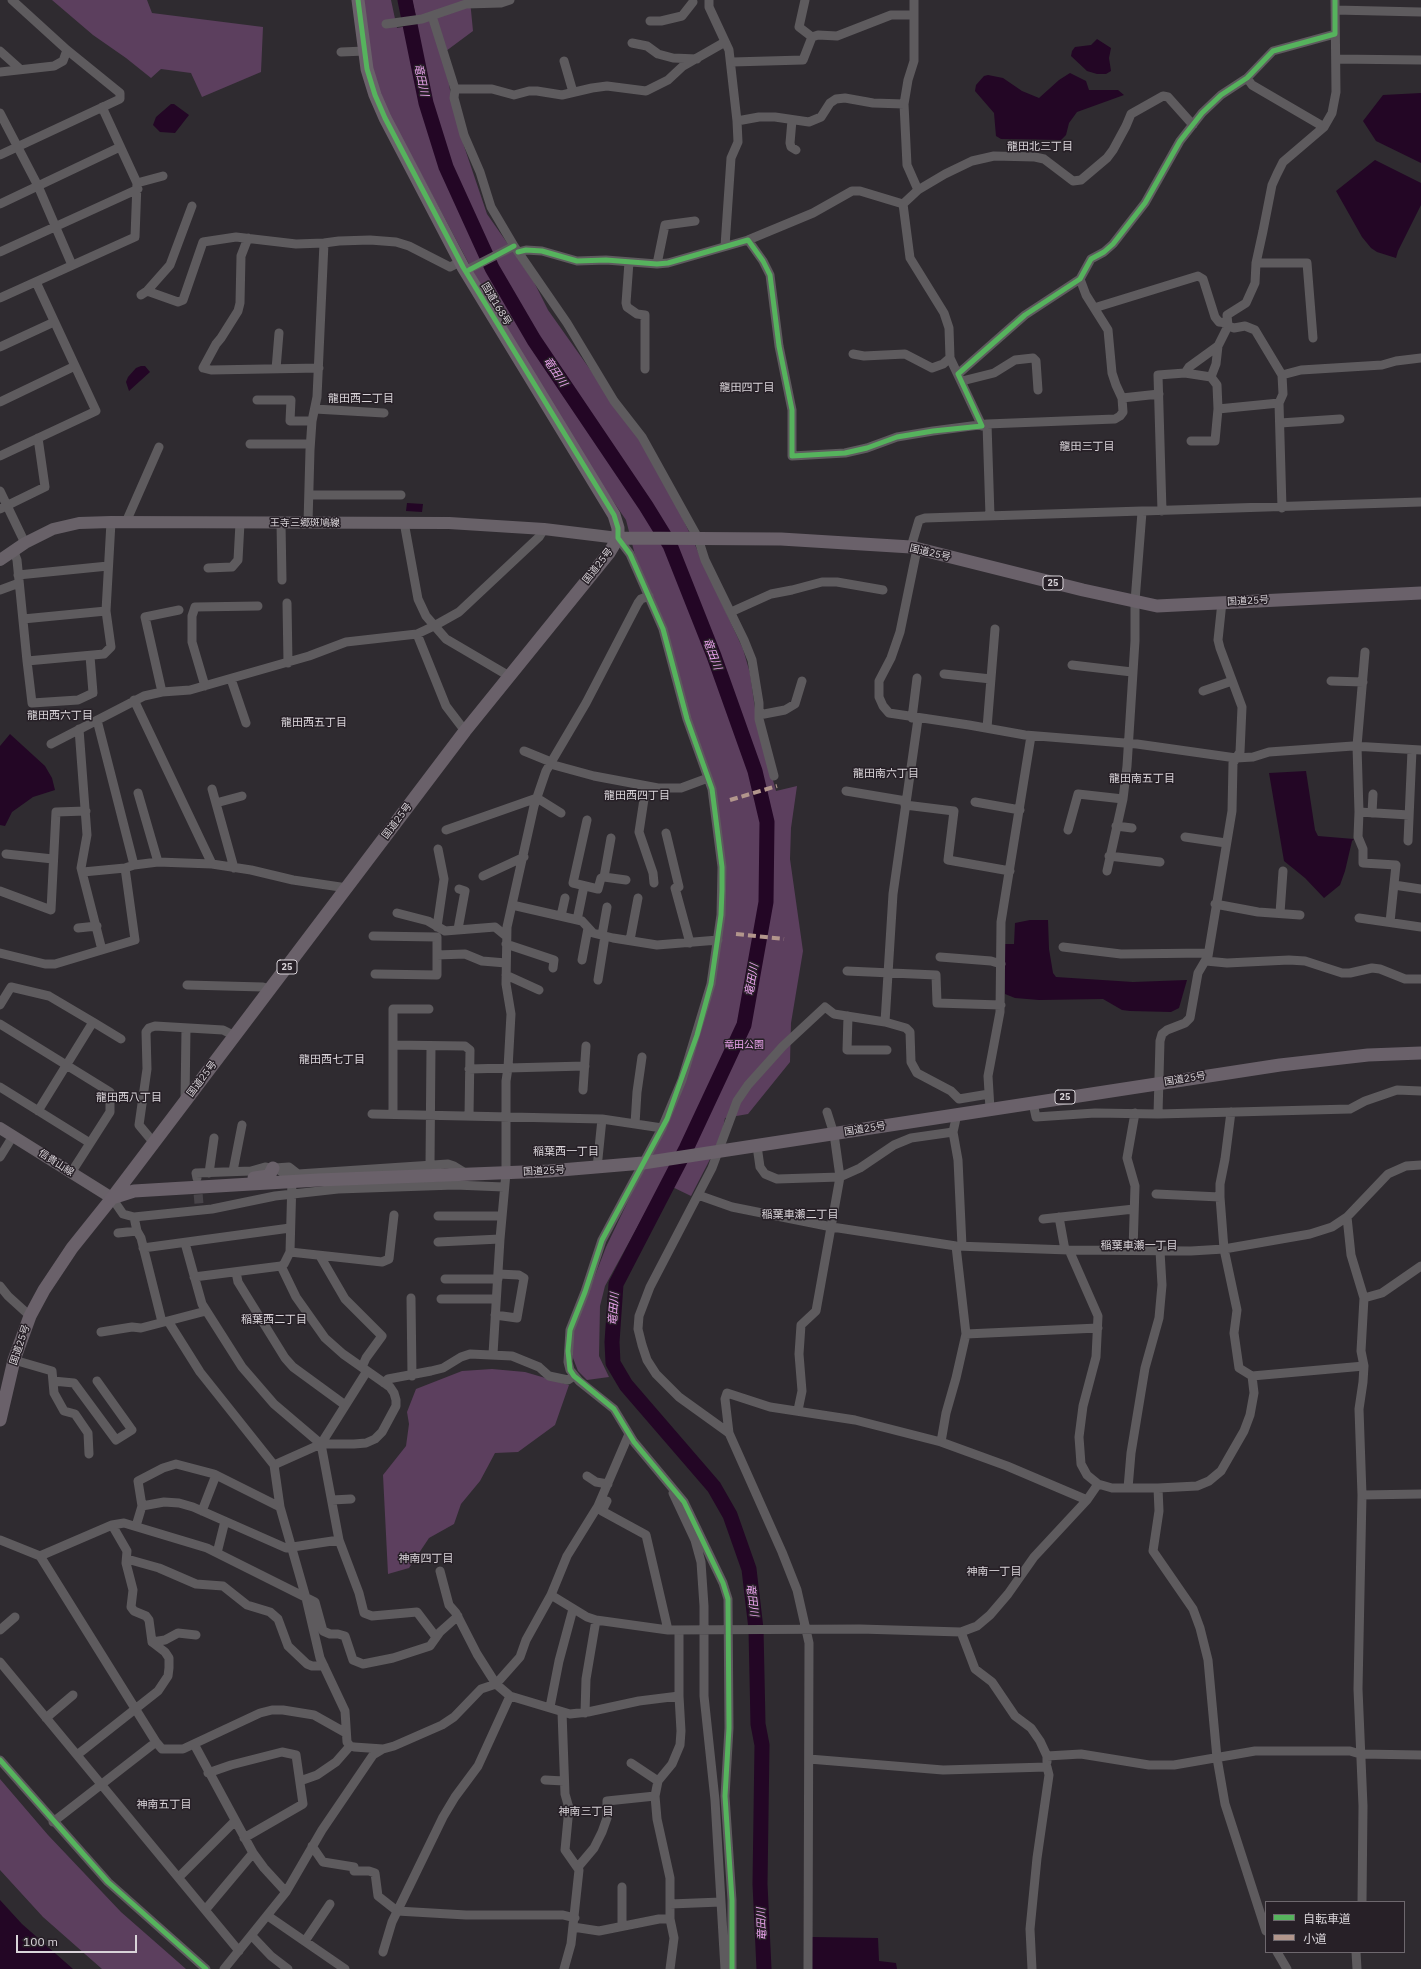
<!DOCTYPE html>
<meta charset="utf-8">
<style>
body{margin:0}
#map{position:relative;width:1421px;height:1969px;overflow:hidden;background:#2f2b30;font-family:"IBM Plex Sans","Noto Sans JP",sans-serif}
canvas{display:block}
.legend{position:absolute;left:1265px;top:1901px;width:140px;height:52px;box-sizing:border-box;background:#272027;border:1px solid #6e686e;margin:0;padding:5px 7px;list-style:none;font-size:12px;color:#d9d4d9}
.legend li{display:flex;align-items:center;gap:8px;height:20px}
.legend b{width:20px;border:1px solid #6e686e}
.scale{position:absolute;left:16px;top:1935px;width:121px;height:18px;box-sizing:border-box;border:2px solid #d9d4d9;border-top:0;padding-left:5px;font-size:12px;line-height:14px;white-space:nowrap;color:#d9d4d9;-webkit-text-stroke:3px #272027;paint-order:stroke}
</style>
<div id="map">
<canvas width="1421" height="1969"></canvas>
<ul class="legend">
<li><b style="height:5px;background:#56b35d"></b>自転車道</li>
<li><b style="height:5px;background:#b2968c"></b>小道</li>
</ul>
<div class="scale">100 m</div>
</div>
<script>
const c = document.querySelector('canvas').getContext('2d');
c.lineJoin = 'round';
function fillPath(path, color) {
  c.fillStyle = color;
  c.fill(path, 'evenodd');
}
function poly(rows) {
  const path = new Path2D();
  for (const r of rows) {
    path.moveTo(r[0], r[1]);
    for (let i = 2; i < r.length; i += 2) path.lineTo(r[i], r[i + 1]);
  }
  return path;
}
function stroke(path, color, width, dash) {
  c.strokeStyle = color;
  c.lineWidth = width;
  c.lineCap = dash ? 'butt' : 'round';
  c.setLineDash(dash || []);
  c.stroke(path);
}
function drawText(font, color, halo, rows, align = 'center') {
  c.font = font + ' "IBM Plex Sans","Noto Sans JP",sans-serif';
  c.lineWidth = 3;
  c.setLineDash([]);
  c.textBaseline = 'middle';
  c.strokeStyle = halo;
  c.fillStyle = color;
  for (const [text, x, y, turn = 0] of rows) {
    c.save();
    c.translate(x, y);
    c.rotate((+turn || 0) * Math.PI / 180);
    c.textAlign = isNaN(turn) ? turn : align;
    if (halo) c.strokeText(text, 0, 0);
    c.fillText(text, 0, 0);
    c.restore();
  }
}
fillPath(poly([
 [52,0,147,0,152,13,263,27,261,72,202,97,191,73,161,69,151,78,126,58,93,35],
 [363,0,391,0,397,28,418,24,412,0,470,0,473,31,442,54,446,66,451,96,464,146,487,214,533,280,548,310,640,440,678,508,743,649,750,673,757,723,776,791,797,786,791,828,790,859,803,951,791,1023,790,1062,748,1114,725,1118,721,1138,691,1196,662,1182,605,1286,600,1306,599,1356,609,1377,587,1380,578,1371,573,1358,573,1333,606,1247,640,1176,690,1061,725,912,718,807,635,555,626,520,591,469,477,279,386,108,374,79],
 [492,1369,525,1372,569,1385,555,1425,518,1452,495,1453,480,1481,461,1504,454,1524,429,1538,409,1568,388,1574,383,1475,406,1446,409,1424,407,1412,416,1389,462,1371],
 [0,1779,48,1835,121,1912,186,1969,102,1969,43,1917,0,1870]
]), '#5c3f5e');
fillPath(poly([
 [1097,39,1111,48,1109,58,1111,71,1106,74,1097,74,1087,71,1071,56,1072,51,1075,47,1091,45],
 [1070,73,1086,81,1089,90,1118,90,1124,95,1077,112,1069,123,1066,135,1061,140,1001,139,996,136,994,113,975,91,976,85,984,76,988,75,1003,78,1022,91,1039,98,1059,80],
 [1421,93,1421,163,1376,141,1363,121,1383,95],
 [171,104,174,104,189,115,175,133,160,132,153,125,156,117],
 [1375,160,1421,183,1421,205,1398,251,1396,258,1377,252,1371,248,1362,237,1336,191],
 [141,366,145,366,150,372,129,391,126,382,128,377,136,368],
 [407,503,423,504,422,512,406,511],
 [10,734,45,766,52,778,55,790,33,797,12,812,5,826,0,825,0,746],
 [1306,771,1315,830,1318,836,1354,839,1352,841,1345,871,1340,885,1324,898,1305,878,1284,861,1269,773],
 [1030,920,1048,920,1049,949,1053,973,1056,977,1133,982,1187,980,1179,1008,1171,1012,1130,1011,1122,1010,1103,999,1039,1000,1015,998,1005,994,1005,944,1014,944,1015,923],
 [0,1900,22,1924,73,1969,0,1969],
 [812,1937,878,1938,879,1961,896,1963,897,1969,812,1969]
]), '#230625');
stroke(poly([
 [405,0,426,103,446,167,492,268,534,340,646,506,670,545,714,656,755,771,767,822,766,902,744,1025,686,1149,616,1284,612,1342,613,1363,626,1385,714,1487,730,1515,749,1569,756,1629,758,1724,762,1745,760,1884,764,1969]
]), '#230625', 15);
stroke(poly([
 [197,1181,199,1204]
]), '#484449', 9, [9, 4.5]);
stroke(poly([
 [709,0,709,7,729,50,737,121,738,142,731,158,725,246],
 [805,0,799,27,812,37],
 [914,0,914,61,908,80,904,104,907,165,918,190],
 [1335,10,1421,12],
 [432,16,455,89,454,98,464,135,480,172,491,207,514,246,567,323,614,401,642,437,698,538,705,560,744,640,752,660,759,703,759,719,774,776],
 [650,21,661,21,682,16,693,2],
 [386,24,422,19,466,4,501,3,510,0],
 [632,43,647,46,658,54,673,58,697,59],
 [0,51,20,69],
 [341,52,365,51],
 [1336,59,1421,60],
 [564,61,573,92],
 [732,62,803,60,812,37,818,35,837,36,891,15,913,15],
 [0,72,54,66,63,61,67,50],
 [1247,78,1252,85,1324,127],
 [455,89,492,89,514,95,529,91,537,91,562,95,592,88,607,86,646,91,668,80,683,66,725,42],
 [0,113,38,186,72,265],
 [792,120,790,143,791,147,796,150],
 [737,121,759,117,775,117,809,122,821,117,830,103,836,99,845,98,873,103,904,104],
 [0,155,120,99,120,93,67,50,12,0],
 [137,183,163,176],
 [0,204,120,147],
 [903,204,918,190,945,174,972,161,994,156,1035,157,1044,159,1073,181,1081,180,1107,158,1113,150,1126,126,1131,114,1163,96,1168,97,1193,125],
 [903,204,910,258,944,313,949,328,950,358,982,426],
 [248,238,241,256,240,303,238,311,221,338,216,344,203,368,211,370,319,368],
 [748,240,763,261,770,275,779,346,792,410,792,456,845,453,867,448,897,437,933,431,987,424,1115,419,1120,416,1123,412,1122,398,1116,385,1112,373,1108,330,1086,295,1080,279],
 [0,252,138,189],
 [518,252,526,250,542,251,577,261,606,260,657,264,668,263,748,240,813,213,852,191,860,191,903,204],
 [629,262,626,303,627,307,637,314,645,315,645,369],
 [1256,263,1307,263,1313,338],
 [657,264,665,225,695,221],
 [465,271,514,246],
 [147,291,178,302,183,300,203,242,236,237,296,244,324,243,339,241,370,240,396,242,409,246,450,267,460,262],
 [141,295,147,291,170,265,192,206],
 [0,298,135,237,137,183,102,107],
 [1094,308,1198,276,1203,279,1215,317,1219,322,1227,323],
 [1228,326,1234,328,1245,326,1255,330,1282,375,1283,394,1279,403,1282,508],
 [0,347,54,322],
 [853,354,864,356,905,354,932,368,943,364,950,358],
 [276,369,279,333],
 [1185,373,1189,367,1218,346],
 [958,374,1025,315,1080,279,1091,259,1104,252,1113,244,1145,203,1180,141,1202,113,1221,95,1247,78,1273,51,1335,34],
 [1282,375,1301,370,1382,365,1396,361,1421,358],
 [1211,377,1216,364,1218,346,1228,326,1227,315,1246,303,1255,283,1256,263,1263,231,1272,185,1277,174,1283,162,1324,127,1332,113,1336,92,1335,0],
 [962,381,994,373,1015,360,1033,358,1036,361,1038,390],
 [1122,398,1159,394],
 [257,400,291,400,290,421,312,421],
 [0,402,75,366],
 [315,409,384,413],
 [1280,423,1340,419],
 [987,424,990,516],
 [1191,441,1215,441,1218,409],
 [250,444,310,444],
 [0,456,96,411,36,282],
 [0,491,25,543],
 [309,495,401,495],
 [0,509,45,487,38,438],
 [1162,511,1158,375,1185,373,1211,377,1217,385,1218,409,1279,403],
 [126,522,159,447],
 [404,522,418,599,426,616,446,639,509,676],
 [281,523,282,580],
 [308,523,310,450,312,421,317,397,324,243],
 [618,538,630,554,663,629,687,719,712,789,722,867,721,915,711,984,682,1080,662,1128,602,1240,585,1292,570,1330,568,1362,570,1370,579,1381,614,1409,634,1442,684,1502,723,1583,728,1599,729,1728,725,1796,732,1900,732,1969],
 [911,547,919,520,925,518,1421,502],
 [917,549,900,632,891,658,879,681,879,697,883,706,889,713,969,725,1025,735,1137,744,1236,758,1253,757,1269,752,1353,746,1421,750],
 [14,552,17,560,27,661,104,654,111,647,106,611,111,522],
 [208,568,232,567,238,560,240,523],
 [18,575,108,566],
 [0,590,19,583],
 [287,603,288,663],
 [731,612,771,594,792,590,822,582,837,582,883,590],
 [23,619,106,611],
 [417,634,446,706,465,731],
 [27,661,32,703,78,700,93,693,90,656],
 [1072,665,1132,672],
 [944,674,991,679],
 [231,679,246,723],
 [1331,681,1363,682],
 [205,686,192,642,192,616,195,607,258,606],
 [1203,691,1232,681],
 [162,692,145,617,179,610],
 [134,700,212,864],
 [759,715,785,710,795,704,802,681],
 [912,718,917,678],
 [97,720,134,865],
 [987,728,995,629],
 [79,729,87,835,81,868,102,950],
 [51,744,144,696,162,692,190,690,309,656,346,642,417,634,434,626,459,612,539,537,544,529],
 [524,751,551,762],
 [550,764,594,776,658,788,681,788,708,778],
 [646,786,639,832,653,873,654,883],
 [212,789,234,868],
 [846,791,906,801],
 [138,793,158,862],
 [975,802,1020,810],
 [216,803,242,796],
 [905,805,954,811,948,860,1010,871],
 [1359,812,1357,746,1365,652],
 [1372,813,1373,794],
 [587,820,573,883,598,889,601,878,604,877,626,880],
 [1116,826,1132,828],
 [446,830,537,798,561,813],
 [1068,830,1078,794,1123,799],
 [666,833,679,887,675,888,690,943],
 [1185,837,1226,843],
 [1408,841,1412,750],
 [6,854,53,859],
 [1109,856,1160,862],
 [1107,871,1123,799,1127,766,1135,641,1135,601,1142,512],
 [83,872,125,868,134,865,158,862,212,864,251,870,293,880,347,888],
 [483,876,524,857],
 [604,877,611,838],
 [1394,885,1421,889],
 [0,891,51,910,56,812,86,811],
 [1215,904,1258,912,1300,915],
 [512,905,582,921,593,933,613,938,657,945,718,940],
 [397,913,428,921,445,931,495,927,506,936],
 [1280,913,1283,871],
 [561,916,565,898],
 [1359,918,1421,927],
 [577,920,584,886],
 [1390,922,1396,865,1363,863,1363,849,1358,837,1359,812,1409,815],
 [437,927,444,879,438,849],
 [78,928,97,926],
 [458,929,465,891,459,889],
 [602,935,607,907],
 [373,936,437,937,437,975,375,974],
 [630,940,638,898],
 [506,944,554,960,553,968],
 [1063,947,1121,954,1208,953],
 [0,953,45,964,55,964,135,940,125,868],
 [437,955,465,954,482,961,506,963],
 [940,957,991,961,1001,964],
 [582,960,588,928],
 [1206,961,1227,963,1289,960,1305,961,1342,973,1350,973,1372,968,1380,969,1405,979,1421,979],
 [847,971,936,975,937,1003,1001,1005],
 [506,975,539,990],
 [598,980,605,936],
 [187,985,263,987,271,989],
 [0,1005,11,987,49,996,93,1022,38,1111],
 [848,1016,847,1050,887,1050],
 [93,1022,121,1039],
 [885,1022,893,894,918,719],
 [0,1024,110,1092,110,1112,71,1173],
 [393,1045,465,1046,470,1050,469,1116],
 [469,1069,585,1066],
 [0,1087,90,1143],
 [583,1090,586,1046],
 [185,1102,186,1028],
 [1033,1103,1036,1117,1095,1113,1158,1114,1350,1109,1365,1101,1397,1090,1421,1091],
 [990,1109,988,1076,1000,1012,1001,922,1031,736],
 [1231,1112,1225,1159,1220,1184,1220,1197,1224,1249,1237,1310,1234,1333,1239,1368,1252,1376,1364,1366],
 [372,1114,602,1119,662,1128],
 [393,1114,393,1009,429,1009],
 [1158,1114,1160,1041,1162,1034,1167,1030,1185,1023,1190,1018,1198,973,1208,956,1232,811,1233,763,1240,752,1242,707,1220,648,1218,640,1222,602],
 [635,1124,637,1092,642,1057],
 [953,1132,958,1160,962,1246],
 [154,1143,139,1125,147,1069,146,1032,149,1028,155,1026,223,1030,235,1036],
 [757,1146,760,1167,765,1174,777,1179,840,1177,860,1168,894,1145,911,1138,953,1132,957,1114],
 [0,1157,13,1136],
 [430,1166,431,1046],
 [275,1168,289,1167,298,1174],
 [597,1168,602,1119],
 [233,1171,242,1125],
 [209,1173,214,1138],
 [197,1178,196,1173,251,1171,265,1167,279,1170,292,1179],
 [1156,1194,1220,1197],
 [698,1195,732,1207,832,1227,956,1246,1069,1250,1191,1251,1224,1249,1310,1234,1332,1227,1347,1217,1388,1174,1406,1166,1421,1165],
 [112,1198,123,1214,134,1217,212,1209,275,1196,338,1189,455,1185,504,1187],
 [438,1216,502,1216],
 [134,1217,137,1231,141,1238,162,1322],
 [1059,1217,1065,1250],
 [1347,1217,1351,1255,1364,1298,1361,1351,1364,1366,1363,1382,1359,1409,1362,1495,1358,1689,1363,1806,1362,1902],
 [1043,1219,1134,1209],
 [118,1233,137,1231],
 [438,1242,500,1239],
 [185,1243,202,1304,242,1367,274,1404,321,1444,339,1540,359,1593,364,1613,372,1616,417,1612,436,1637],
 [143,1248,290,1228],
 [1069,1250,1098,1316,1096,1357,1083,1406,1079,1437,1081,1464,1087,1475,1098,1484,1112,1488,1158,1488,1197,1486,1209,1481,1221,1471,1244,1431,1250,1415,1254,1393,1252,1376],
 [1133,1250,1135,1186,1127,1158,1135,1113],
 [290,1252,382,1262,389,1259,394,1215],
 [320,1256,345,1299,382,1336,366,1358,362,1367],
 [236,1272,238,1282,285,1358,293,1367,345,1405],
 [194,1277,281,1266,284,1264,290,1252,292,1179,298,1174,448,1164,454,1166,467,1174],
 [445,1279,498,1279],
 [0,1286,8,1296,30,1316],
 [411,1298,412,1376],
 [1364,1298,1382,1293,1421,1266],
 [441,1299,496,1299],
 [495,1315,517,1318,524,1278,519,1275,498,1274],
 [168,1321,200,1372,274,1465,280,1507,306,1598,320,1658,345,1711,347,1742,350,1746,354,1747,383,1749],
 [101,1332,132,1327,141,1328,206,1311],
 [966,1334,1098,1328],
 [493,1354,500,1239,506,1173,506,1081,508,1068,511,1014,506,984,507,927,534,806,546,771,586,703,638,603,641,599,649,596],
 [14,1360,52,1371,54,1393,64,1411,75,1414,88,1433,89,1454],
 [53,1381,74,1383,116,1440,132,1430,97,1381],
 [384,1383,388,1379,431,1371,443,1368,461,1357,470,1354,512,1356,539,1367,549,1376,568,1380,574,1376],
 [798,1410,802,1391,799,1354,801,1325,816,1311,840,1177,834,1134,827,1112],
 [729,1433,725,1399,727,1393,770,1407,855,1420,941,1442,1007,1466,1087,1500],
 [941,1442,946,1413,956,1378,966,1334,956,1246],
 [321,1444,367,1371],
 [274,1465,321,1444,354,1444,366,1443,375,1439,382,1432,396,1406,396,1400,394,1393,390,1387,343,1354,325,1338,296,1297,281,1266],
 [587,1476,596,1482,608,1484],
 [1128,1488,1131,1453,1145,1368,1159,1318,1162,1285,1160,1251],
 [1158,1488,1159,1511,1153,1551,1193,1609,1200,1628,1208,1660,1217,1758,1225,1804,1266,1931],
 [673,1493,695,1540,701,1562,704,1606,704,1696,715,1800,725,1969],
 [1362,1495,1421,1494],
 [332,1500,351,1499],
 [607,1501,602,1511,646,1535,668,1630],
 [142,1506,164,1502,179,1503,193,1507,286,1548,339,1540],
 [202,1511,216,1475],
 [136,1526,142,1506,138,1481,163,1468,176,1464,214,1474,280,1507],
 [0,1540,40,1556,112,1525,124,1523,207,1548,315,1602,323,1631,330,1634,338,1634,345,1636,353,1660,363,1664,393,1658,430,1646,440,1632,458,1616],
 [217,1553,225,1521],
 [40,1556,156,1742,162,1749,183,1749,260,1713,272,1710,283,1710,314,1715,346,1733],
 [127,1559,159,1568,196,1584,223,1586,247,1605,270,1612,278,1619,288,1646,307,1664,312,1666,324,1666],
 [440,1571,449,1605,456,1613,477,1654,496,1684,510,1696,570,1714,588,1712,639,1701,679,1696],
 [551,1595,587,1617,596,1620,668,1630,860,1629,961,1632,977,1626,990,1615,1008,1594,1034,1557,1087,1500,1098,1484],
 [0,1630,15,1617],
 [961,1632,975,1669,992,1682,1015,1716,1031,1728,1040,1741,1047,1756,1047,1762],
 [152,1642,165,1640,178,1633,196,1635],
 [0,1662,239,1951],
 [550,1707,559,1661,573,1609],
 [562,1712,565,1794,569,1808,565,1850,579,1870,571,1944,564,1969],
 [585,1713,586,1679,596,1620],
 [46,1718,73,1695],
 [194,1744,253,1853,264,1868,286,1892],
 [77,1755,158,1691,168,1676,169,1668,169,1658,165,1652,152,1642,149,1620,146,1616,134,1611,131,1607,133,1590,126,1563,127,1551,112,1525],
 [1047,1756,1081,1754,1149,1765,1174,1765,1255,1751,1350,1751,1360,1754,1421,1755],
 [809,1759,943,1770,1047,1767,1049,1775,1037,1858,1030,1929,1032,1969],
 [0,1760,108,1882,206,1969],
 [631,1763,658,1781],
 [208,1773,231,1765,282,1752,296,1755,303,1804,244,1838],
 [545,1780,564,1781],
 [300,1781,317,1775,336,1762,350,1746],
 [53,1822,156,1742],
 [312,1846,323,1862,354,1867,354,1871,369,1871,375,1873,378,1896,397,1911,466,1915,563,1915,575,1918],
 [578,1867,594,1848,602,1832,607,1818,607,1801,655,1796],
 [179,1877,235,1821],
 [622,1887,622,1926],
 [670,1904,721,1902],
 [206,1909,253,1853],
 [268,1916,345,1969],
 [573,1927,599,1931,659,1919,670,1919],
 [252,1936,271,1956,288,1969],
 [305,1941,330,1904],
 [383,1952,392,1922,443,1817,455,1797,478,1766,510,1696],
 [1277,1952,1287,1969],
 [1356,1952,1357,1969],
 [224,1969,286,1892,322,1830,373,1755,383,1749,394,1746,442,1725,454,1717,481,1689,496,1684,520,1657,526,1640,551,1595,567,1556,598,1506,629,1434],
 [670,1969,674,1938,670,1919,670,1878,657,1819,655,1796,658,1781,672,1764,680,1745,681,1731,679,1696,679,1631],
 [808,1969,809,1643,797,1590,782,1552,729,1433,679,1397,656,1374,647,1360,642,1345,638,1329,639,1316,650,1287,712,1168,737,1101,748,1085,783,1046,825,1007,834,1014,885,1022,906,1028,910,1032,911,1062,917,1073,951,1091,959,1099,989,1094]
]), '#5e5b5e', 9);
stroke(poly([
 [0,560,25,543,53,529,79,523,111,522,449,523,544,529,618,538],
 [0,1128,112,1198]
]), '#686168', 12);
stroke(poly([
 [358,0,367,69,375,95,385,118,463,267,614,515,618,528,618,538],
 [618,538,781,539,911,547,1083,590,1157,606,1421,593],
 [254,1178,269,1176,273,1168],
 [112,1198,134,1191,318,1180,549,1171,643,1163,1280,1065,1368,1055,1421,1053],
 [0,1420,14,1360,30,1316,44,1290,72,1248,112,1198,465,731,609,553,618,538]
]), '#6a616a', 13);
stroke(poly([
 [730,800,777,786],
 [736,934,784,939]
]), '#b2968c', 4, [8, 4]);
stroke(poly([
 [358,0,367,69,375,95,385,118,463,267,614,515,618,528,618,538,630,554,663,629,687,719,712,789,722,867,722,890,721,915,711,984,697,1035,667,1119,602,1240,585,1292,570,1330,568,1351,570,1370,574,1376,614,1409,634,1442,684,1502,723,1583,728,1599,729,1728,725,1796,732,1900,732,1969],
 [518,252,526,250,542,251,577,261,606,260,657,264,668,263,748,240,763,261,770,275,779,346,792,410,792,456,845,453,867,448,897,437,933,431,982,426,958,374,1025,315,1080,279,1091,259,1104,252,1113,244,1145,203,1180,141,1202,113,1221,95,1247,78,1273,51,1335,34,1335,0],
 [469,270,514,246],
 [0,1760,108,1882,206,1969]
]), '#56b35d', 5);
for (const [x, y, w] of [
 [1053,583,20],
 [287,967,20],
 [1065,1097,20]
]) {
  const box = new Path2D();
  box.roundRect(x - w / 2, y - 7, w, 14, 3);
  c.fillStyle = '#272027';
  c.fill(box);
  stroke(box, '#d9d4d9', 1);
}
drawText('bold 9px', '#d9d4d9', null, [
 ["25",1053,583],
 ["25",287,967],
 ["25",1065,1097]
]);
drawText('10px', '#d9d4d9', '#272027', [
 ["国道168号",496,304,59],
 ["王寺三郷斑鳩線",305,523],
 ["国道25号",930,553,13],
 ["国道25号",598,566,-52],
 ["国道25号",1248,601,-3],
 ["国道25号",397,821,-53],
 ["国道25号",202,1079,-53],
 ["国道25号",1185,1079,-9],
 ["国道25号",865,1129,-9],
 ["信貴山線",56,1163,33],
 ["国道25号",544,1171,-3],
 ["国道25号",20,1345,-71]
]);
drawText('10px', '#eca4ee', '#272027', [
 ["竜田公園",744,1045]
]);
drawText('italic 11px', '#eaa3ed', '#272027', [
 ["竜田川",421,80,78],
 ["竜田川",555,372,56],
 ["竜田川",712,654,69],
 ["竜田川",752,980,-80],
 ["竜田川",614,1309,-86],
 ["竜田川",752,1600,83],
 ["竜田川",762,1924,-92]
]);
drawText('11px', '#d9d4d9', '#272027', [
 ["龍田北三丁目",1040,147],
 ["龍田四丁目",747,388],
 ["龍田西二丁目",361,399],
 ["龍田三丁目",1087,447],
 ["龍田西六丁目",60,716],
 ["龍田西五丁目",314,723],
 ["龍田南六丁目",886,774],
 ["龍田南五丁目",1142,779],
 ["龍田西四丁目",637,796],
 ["龍田西七丁目",332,1060],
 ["龍田西八丁目",129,1098],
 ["稲葉西一丁目",566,1152],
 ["稲葉車瀬二丁目",800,1215],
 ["稲葉車瀬一丁目",1139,1246],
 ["稲葉西二丁目",274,1320],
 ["神南四丁目",426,1559],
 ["神南一丁目",994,1572],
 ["神南五丁目",164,1805],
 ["神南三丁目",586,1812]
]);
</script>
